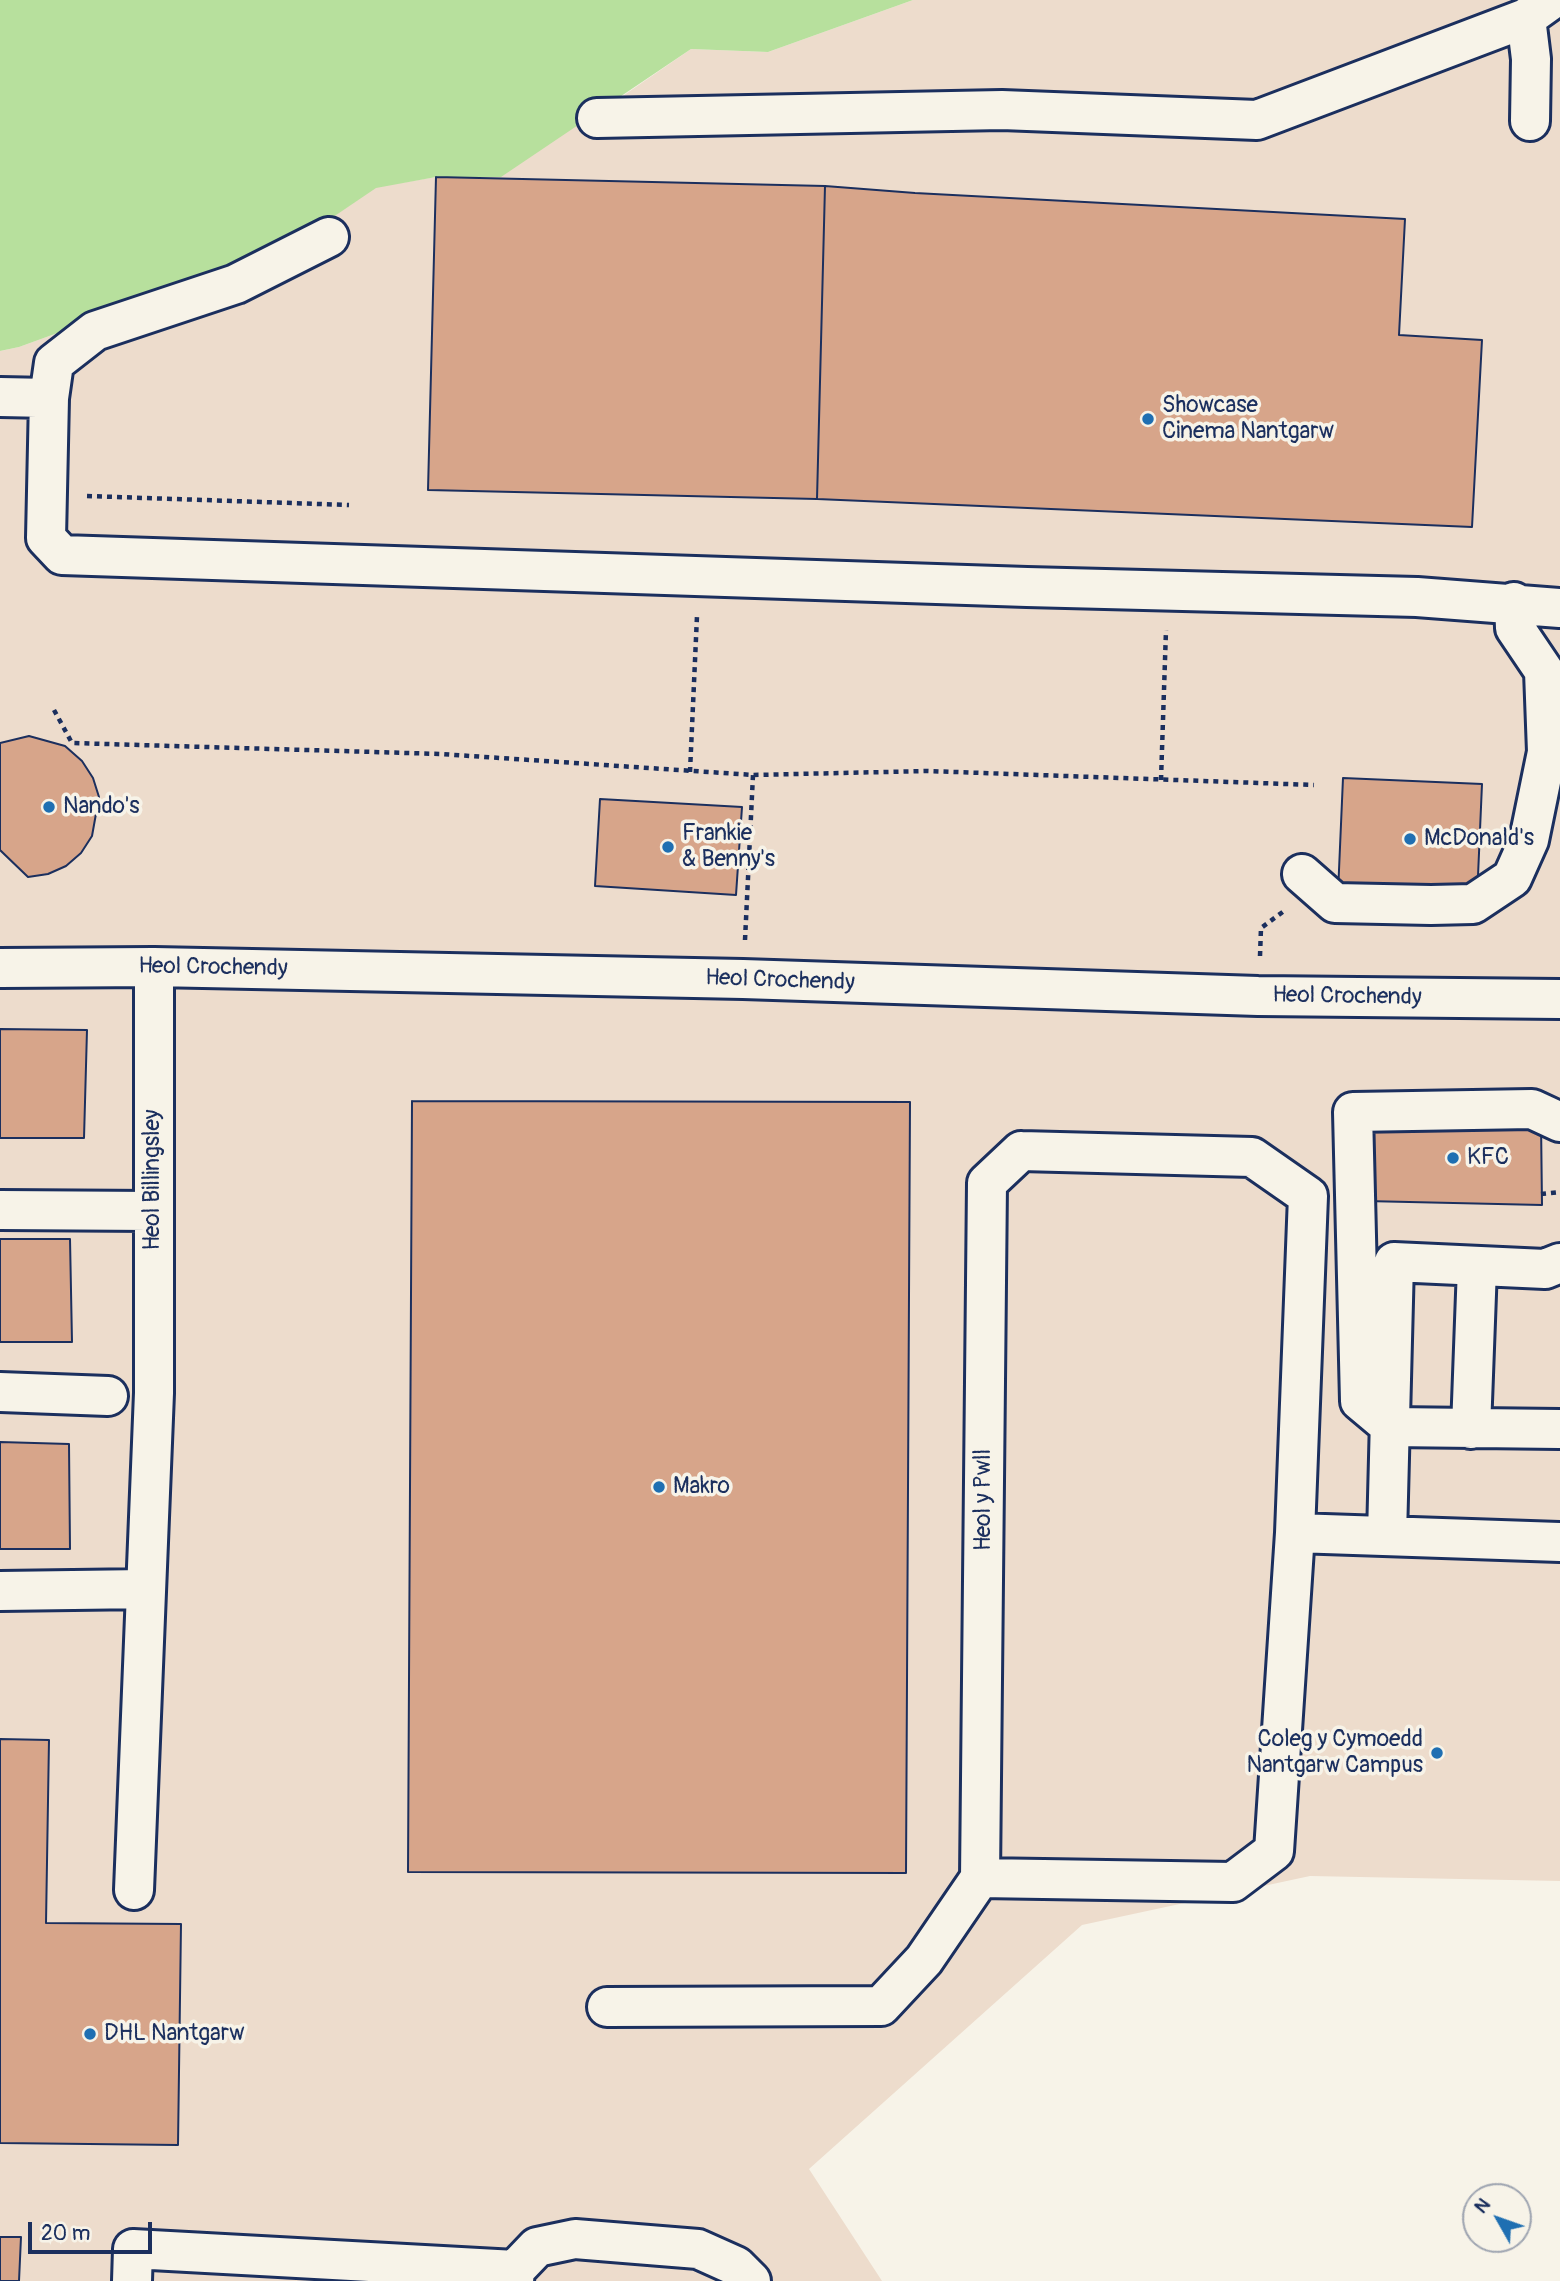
<!DOCTYPE html>
<style>
body{margin:0}
#map{position:relative;width:1560px;height:2281px;overflow:hidden;background:#f7f3e8;font-family:Pangolin,sans-serif}
canvas{display:block}
.north{position:absolute;left:1462px;top:2183px;width:70px;height:70px;box-sizing:border-box;background:#f7f3e8;border:2px solid #9fa5b1;border-radius:50%;rotate:310deg;font-size:19px;font-weight:700;line-height:28px;text-align:center;color:#1b2f5e}
.north::after{content:'';display:block;margin:auto;width:24px;height:32px;background:#1f6fb2;clip-path:polygon(50% 0,100% 100%,50% 72%,0 100%)}
.scale{position:absolute;left:28px;top:2222px;width:124px;height:32px;box-sizing:border-box;border:4px solid #1b2f5e;border-top:0;padding-left:9px;font-size:21px;line-height:24px;white-space:nowrap;color:#1b2f5e;-webkit-text-stroke:5px #f7f3e8;paint-order:stroke}
</style>
<div id="map">
<canvas width="1560" height="2281"></canvas>
<div class="north">N</div>
<div class="scale">20 m</div>
</div>
<script>
const c = document.querySelector('canvas').getContext('2d');
c.lineJoin = 'round';
function fillPath(path, color) {
  c.fillStyle = color;
  c.fill(path, 'evenodd');
}
function poly(rows) {
  const path = new Path2D();
  for (const r of rows) {
    path.moveTo(r[0], r[1]);
    for (let i = 2; i < r.length; i += 2) path.lineTo(r[i], r[i + 1]);
  }
  return path;
}
function stroke(path, color, width, dash) {
  c.strokeStyle = color;
  c.lineWidth = width;
  c.lineCap = dash ? 'butt' : 'round';
  c.setLineDash(dash || []);
  c.stroke(path);
}
function drawText(font, color, halo, rows, align = 'center') {
  c.font = font + ' Pangolin,sans-serif';
  c.lineWidth = 7;
  c.setLineDash([]);
  c.textBaseline = 'middle';
  c.strokeStyle = halo;
  c.fillStyle = color;
  for (const [text, x, y, turn = 0] of rows) {
    c.save();
    c.translate(x, y);
    c.rotate((+turn || 0) * Math.PI / 180);
    c.textAlign = isNaN(turn) ? turn : align;
    if (halo) c.strokeText(text, 0, 0);
    c.fillText(text, 0, 0);
    c.restore();
  }
}
fillPath(poly([
 [913,0,1560,0,1560,1881,1310,1876,1082,1925,809,2169,882,2281,0,2281,0,351,19,347,283,251,376,187,436,177,614,102,691,49,768,52]
]), '#eddccc');
fillPath(poly([
 [0,0,913,0,768,52,691,49,501,177,436,177,376,188,283,251,19,347,0,351]
]), '#b7e09d');
const building = poly([
 [436,177,825,186,817,499,428,490,436,177],
 [825,186,915,193,1405,219,1399,335,1482,340,1472,527,817,499,825,186],
 [29,736,65,746,82,761,93,778,99,797,92,836,81,853,66,866,48,874,28,877,0,850,0,743,29,736],
 [1343,778,1482,784,1477,899,1338,893,1343,778],
 [600,799,742,807,736,895,595,886,600,799],
 [0,1029,87,1030,84,1138,0,1138,0,1029],
 [412,1101,910,1102,906,1873,408,1872,412,1101],
 [1367,1119,1541,1121,1542,1205,1365,1201,1367,1119],
 [0,1239,70,1239,72,1342,0,1342,0,1239],
 [0,1442,69,1444,70,1549,0,1549,0,1442],
 [0,1739,49,1740,46,1923,181,1924,178,2145,0,2143,0,1739],
 [0,2237,21,2237,19,2281,0,2281,0,2237]
]);
fillPath(building, '#d7a58a');
stroke(building, '#1b2f5e', 2);
const minor = poly([
 [1526,18,1531,59,1530,121],
 [597,118,1002,110,1257,120,1526,18,1551,0],
 [0,397,49,398,46,538,62,555,1027,587,1417,597,1560,608],
 [49,398,54,363,95,331,236,284,329,237],
 [1302,874,1335,903,1431,905,1473,904,1512,878,1529,840,1547,752,1544,671,1515,628,1514,602],
 [0,968,154,967,743,979,1258,996,1560,999],
 [1560,1122,1532,1109,1353,1112,1360,1401,1391,1427,1560,1429],
 [1021,1151,1252,1157,1308,1196,1295,1533,1274,1851,1233,1882,980,1878,987,1183,1021,1151],
 [0,1210,152,1211],
 [0,1392,108,1396],
 [1471,1429,1477,1267],
 [1295,1533,1560,1542],
 [1387,1536,1394,1262,1545,1269,1560,1263],
 [0,1591,146,1589],
 [134,1890,154,1393,154,967],
 [607,2007,881,2006,924,1960,980,1878],
 [132,2281,133,2249,515,2270],
 [514,2281,515,2270,537,2247,575,2239,698,2249,736,2266,751,2281]
]);
stroke(minor, '#1b2f5e', 44);
stroke(poly([
 [87,496,349,505],
 [54,710,72,743,441,754,753,775,928,771,1314,785],
 [690,772,697,616],
 [1161,780,1166,630],
 [745,940,753,775],
 [1260,956,1261,928,1284,911],
 [1541,1194,1560,1192]
]), '#1b2f5e', 4.5, [5, 5]);
stroke(minor, '#f7f3e8', 38);
for (const [x, y, r, color] of [
 [1148,419,7,"#1f6fb2"],
 [49,807,7,"#1f6fb2"],
 [1410,839,7,"#1f6fb2"],
 [668,847,7,"#1f6fb2"],
 [1453,1158,7,"#1f6fb2"],
 [659,1487,7,"#1f6fb2"],
 [1437,1753,7,"#1f6fb2"],
 [90,2034,7,"#1f6fb2"]
]) {
  const dot = new Path2D();
  dot.arc(x, y, r, 0, 2 * Math.PI);
  c.fillStyle = color;
  c.fill(dot);
  stroke(dot, '#f7f3e8', 2.5);
}
drawText('23px', '#1b2f5e', '#f7f3e8', [
 ["Showcase",1162,406],
 ["Cinema Nantgarw",1162,432],
 ["Nando's",63,807],
 ["Frankie",682,834],
 ["& Benny's",682,860],
 ["McDonald's",1424,839],
 ["KFC",1467,1158],
 ["Makro",673,1487],
 ["Coleg y Cymoedd",1423,1740,"right"],
 ["Nantgarw Campus",1423,1766,"right"],
 ["DHL Nantgarw",104,2034]
], 'left');
drawText('23px', '#1b2f5e', '#f7f3e8', [
 ["Heol Crochendy",213,968,1],
 ["Heol Crochendy",780,981,2],
 ["Heol Crochendy",1347,997,1],
 ["Heol Billingsley",153,1180,-90],
 ["Heol y Pwll",984,1500,-90]
]);
</script>
